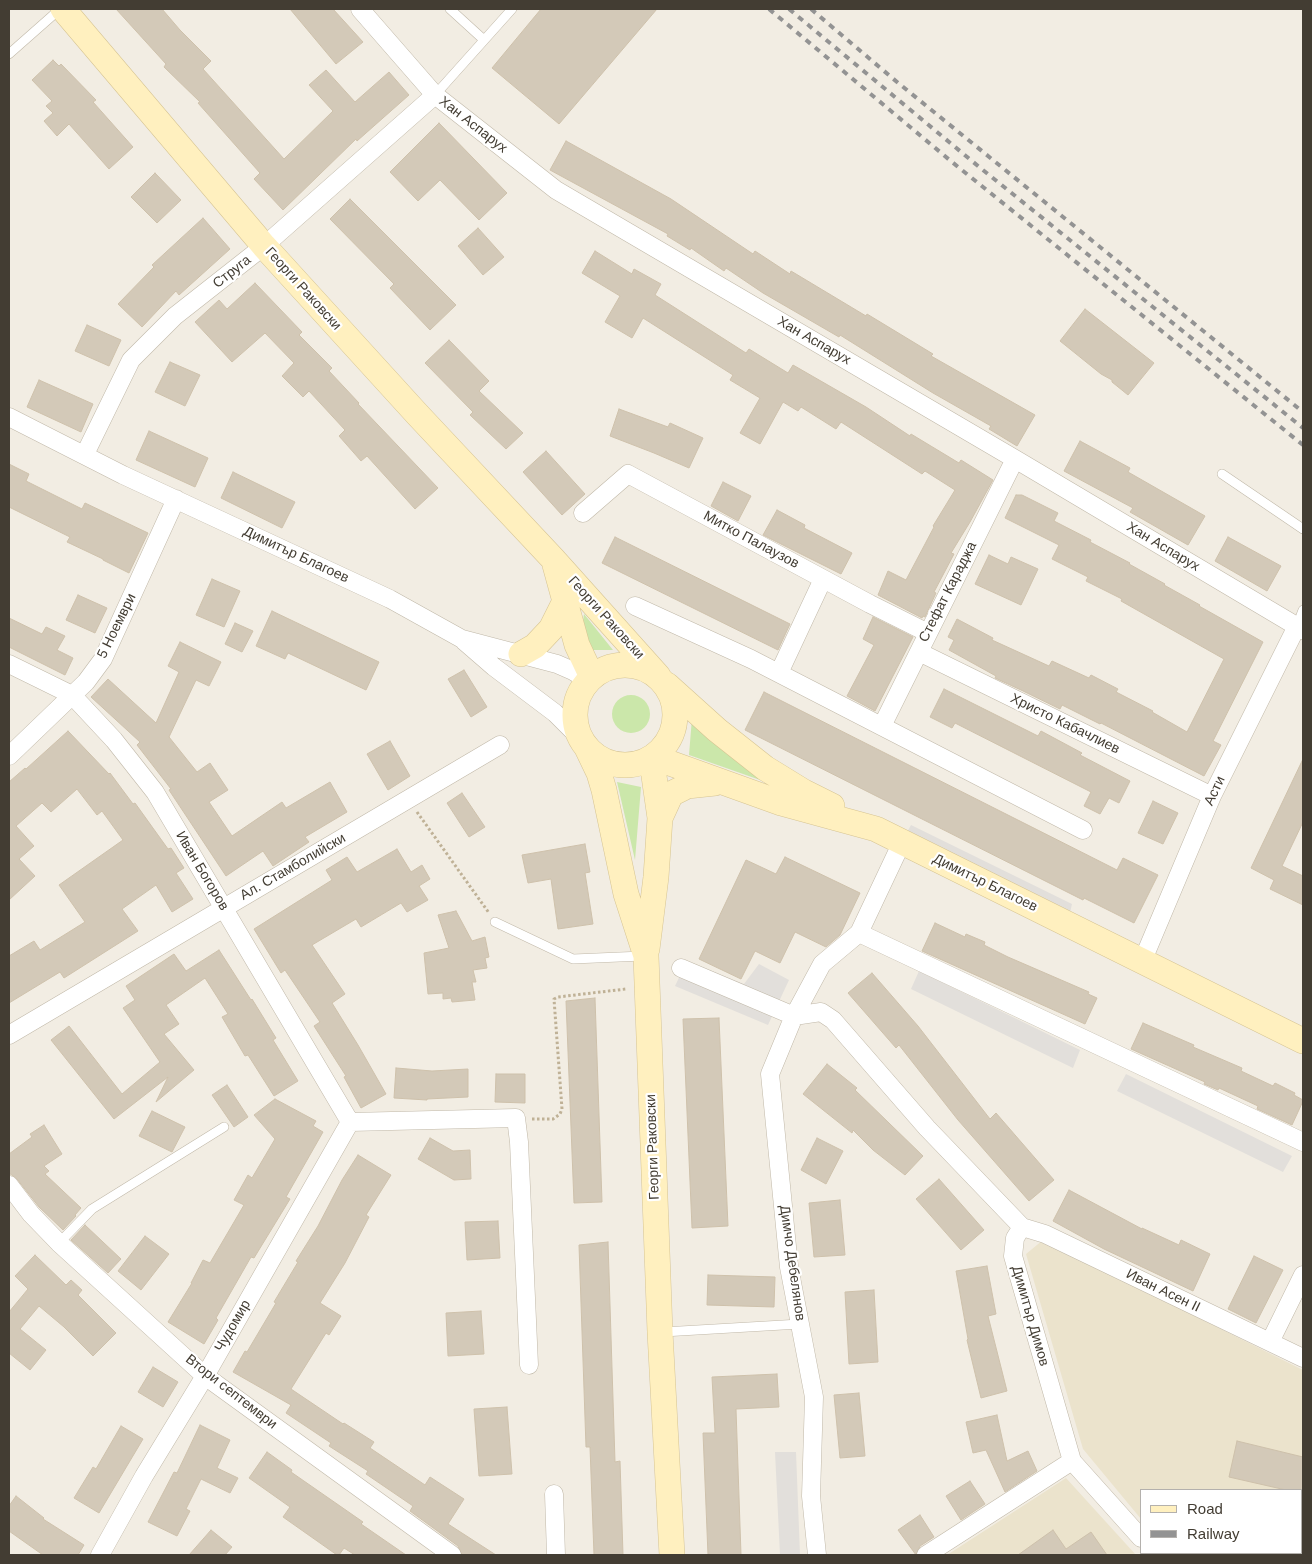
<!DOCTYPE html>
<meta charset="utf-8">
<style>
body{margin:0}
#map{position:relative;width:1312px;height:1564px;overflow:hidden;background:#f2ede3;font-family:Helvetica,sans-serif}
canvas{display:block}
.frame{position:absolute;inset:0;border:10px solid #433d33;pointer-events:none}
.legend{position:absolute;left:1140px;top:1489px;width:162px;height:65px;box-sizing:border-box;background:#fff;border:1px solid #b4b1ad;margin:0;padding:6px 9px;list-style:none;font-size:15px;color:#433d33}
.legend li{display:flex;align-items:center;gap:10px;height:25px}
.legend b{width:25px;border:1px solid #b4b1ad}
</style>
<div id="map">
<canvas width="1312" height="1564"></canvas>
<div class="frame"></div>
<ul class="legend">
<li><b style="height:6px;background:#fff0bf"></b>Road</li>
<li><b style="height:6px;background:#939393"></b>Railway</li>
</ul>
</div>
<script>
const c = document.querySelector('canvas').getContext('2d');
c.lineJoin = 'round';
function fillPath(path, color) {
  c.fillStyle = color;
  c.fill(path, 'evenodd');
}
function poly(rows) {
  const path = new Path2D();
  for (const r of rows) {
    if (r.length === 3) {
      path.moveTo(r[0] + r[2], r[1]);
      path.arc(r[0], r[1], r[2], 0, 2 * Math.PI);
      continue;
    }
    path.moveTo(r[0], r[1]);
    for (let i = 2; i < r.length; i += 2) path.lineTo(r[i], r[i + 1]);
  }
  return path;
}
function stroke(path, color, width, dash) {
  c.strokeStyle = color;
  c.lineWidth = width;
  c.lineCap = dash ? 'butt' : 'round';
  c.setLineDash(dash || []);
  c.stroke(path);
}
function drawText(font, color, halo, rows, align = 'center') {
  c.font = font + ' Helvetica,sans-serif';
  c.lineWidth = 4.5;
  c.setLineDash([]);
  c.textBaseline = 'middle';
  c.strokeStyle = halo;
  c.fillStyle = color;
  for (const [text, x, y, turn = 0] of rows) {
    c.save();
    c.translate(x, y);
    c.rotate((+turn || 0) * Math.PI / 180);
    c.textAlign = isNaN(turn) ? turn : align;
    if (halo) c.strokeText(text, 0, 0);
    c.fillText(text, 0, 0);
    c.restore();
  }
}
fillPath(poly([
 [1043,1240,1303,1370,1303,1555,1171,1555,1169,1553,1301,1553,1301,1490,1141,1490,1141,1519,1083,1449,1026,1254],
 [1066,1478,1136,1555,947,1555]
]), '#ebe3cc');
fillPath(poly([
 [584,614,613,650,588,650,582,628],
 [631,714,19],
 [692,718,763,781,689,755],
 [617,782,641,787,635,860]
]), '#cbe7aa');
fillPath(poly([
 [911,825,1072,904,1069,917,904,838],
 [687,961,744,984,759,964,789,980,768,1025,675,986],
 [919,971,1080,1050,1073,1068,911,989],
 [1126,1074,1292,1156,1283,1172,1117,1091],
 [775,1452,796,1452,800,1555,780,1555]
]), '#e2dfdb');
const building = poly([
 [116,9,162,9,180,30,211,61,203,69,284,159,333,111,309,85,326,70,355,102,389,72,409,95,357,141,356,139,283,210,254,179,260,173,198,103,200,102,164,67,166,64,116,9],
 [290,9,333,9,363,42,336,64,290,9],
 [541,9,657,9,559,124,492,68,541,9],
 [53,60,59,66,61,64,96,100,93,102,133,147,109,169,69,124,57,136,44,121,53,113,46,106,52,101,32,80,53,60],
 [439,123,507,193,479,220,440,180,418,201,390,172,439,123],
 [566,141,671,199,753,254,755,251,790,274,791,271,866,316,867,314,933,354,931,356,1035,415,1017,446,989,429,991,426,933,393,840,335,839,337,763,293,726,268,724,271,691,248,690,250,667,236,668,234,550,170,566,141],
 [155,173,181,200,157,223,131,197,155,173],
 [350,199,456,305,430,330,390,288,394,284,330,219,350,199],
 [203,218,230,249,179,295,176,291,142,327,118,304,154,267,152,265,203,218],
 [478,228,504,257,483,275,458,246,478,228],
 [595,251,632,274,634,269,661,284,655,295,746,353,749,349,788,373,793,365,866,407,910,436,911,434,959,463,961,460,993,480,970,522,951,553,954,554,934,592,936,593,925,617,923,616,922,618,878,595,888,571,906,580,934,527,933,526,955,490,925,471,922,474,841,422,836,429,801,407,798,411,783,402,760,444,740,433,760,398,730,380,733,375,643,318,632,338,605,322,620,296,582,273,595,251],
 [255,283,302,332,299,335,332,368,329,371,359,403,358,404,438,488,415,509,367,456,361,461,339,436,345,430,309,391,303,397,282,376,294,363,265,333,232,362,195,322,219,300,227,309,255,283],
 [1085,309,1154,363,1128,395,1112,382,1112,380,1101,374,1060,341,1085,309],
 [87,325,121,340,109,366,75,351,87,325],
 [449,340,489,381,479,391,523,433,506,449,470,415,473,412,425,363,449,340],
 [170,362,200,375,185,406,155,392,170,362],
 [39,380,93,404,81,432,27,407,39,380],
 [619,409,668,427,670,423,703,438,689,468,654,453,610,436,619,409],
 [149,431,208,458,195,487,136,460,149,431],
 [1080,441,1130,468,1128,472,1205,516,1188,545,1130,512,1133,508,1064,471,1080,441],
 [546,451,585,494,562,515,523,472,546,451],
 [9,464,29,474,26,481,82,509,85,503,148,533,129,573,103,560,103,559,67,542,70,537,9,507,9,464],
 [233,472,295,502,282,528,221,498,233,472],
 [723,482,751,496,738,521,711,506,723,482],
 [1016,495,1022,495,1058,513,1054,521,1091,540,1090,542,1130,563,1129,564,1165,584,1164,585,1200,605,1199,606,1263,642,1213,741,1221,745,1204,776,1101,723,1100,724,1062,705,1060,709,1021,690,995,678,996,676,949,650,954,640,948,637,957,619,993,638,992,640,1049,666,1052,661,1089,678,1091,675,1118,689,1116,692,1153,711,1152,712,1187,732,1224,659,1121,601,1122,599,1086,581,1088,577,1052,559,1059,545,1005,518,1016,495],
 [777,510,805,525,804,528,852,553,841,574,763,535,777,510],
 [615,537,790,624,778,650,602,563,615,537],
 [1228,537,1281,566,1267,591,1215,561,1228,537],
 [989,555,1008,564,1011,557,1038,569,1021,605,975,584,989,555],
 [212,579,240,591,224,627,196,615,212,579],
 [78,595,107,608,95,633,66,620,78,595],
 [272,611,379,662,366,690,288,653,285,659,256,646,272,611],
 [873,617,913,637,875,711,847,696,874,645,863,639,873,617],
 [9,618,42,634,46,627,65,636,57,650,73,658,65,675,9,647,9,618],
 [235,623,253,631,242,652,225,644,235,623],
 [180,642,221,662,209,686,196,680,169,737,197,772,210,763,228,790,209,802,232,836,282,802,286,808,330,782,347,812,305,837,309,842,273,866,263,851,226,876,169,790,171,789,137,745,140,742,91,697,108,679,156,723,179,672,168,666,180,642],
 [464,670,487,707,471,717,448,679,464,670],
 [944,689,1038,736,1041,731,1082,753,1080,755,1130,781,1119,803,1109,798,1100,814,1084,806,1091,792,955,723,952,728,930,717,944,689],
 [764,692,1117,870,1123,858,1158,875,1134,923,1084,898,1083,900,745,730,764,692],
 [68,731,109,774,110,773,133,804,135,803,168,849,171,848,184,868,176,873,193,899,172,912,156,885,122,909,138,931,64,978,60,972,9,1003,9,956,34,941,40,950,85,922,59,885,123,840,102,811,97,815,77,789,51,812,42,803,16,826,34,846,19,859,35,876,9,900,9,782,25,768,26,769,68,731],
 [390,741,410,776,388,790,367,754,390,741],
 [1303,759,1303,822,1282,866,1303,876,1303,905,1270,889,1274,880,1251,868,1303,759],
 [462,793,485,827,469,837,447,803,462,793],
 [1153,801,1178,813,1163,844,1138,833,1153,801],
 [585,844,590,872,585,873,593,924,558,929,551,879,528,883,522,855,585,844],
 [397,849,411,872,422,865,430,879,419,886,428,900,407,912,401,903,361,927,356,919,312,945,345,994,332,1003,358,1045,386,1094,361,1108,344,1077,346,1076,314,1026,320,1022,285,970,281,973,254,929,332,880,326,870,347,857,357,872,397,849],
 [785,857,860,893,840,935,826,947,795,932,780,963,755,951,741,979,699,959,746,860,776,874,785,857],
 [456,911,472,941,485,937,489,957,485,958,487,968,473,970,476,982,472,982,475,1000,452,1002,451,998,443,999,443,993,428,994,424,953,449,948,438,915,456,911],
 [935,923,965,937,966,934,985,942,984,945,1008,957,1089,992,1088,994,1097,998,1085,1024,922,951,935,923],
 [219,950,251,1000,252,999,276,1038,273,1040,298,1081,274,1096,248,1055,245,1056,222,1017,228,1014,205,978,166,1005,179,1024,164,1034,194,1070,156,1102,168,1077,114,1119,51,1040,69,1026,122,1094,160,1062,123,1008,135,1000,126,986,174,954,186,971,219,950],
 [872,973,918,1026,990,1119,996,1113,1054,1180,1029,1201,958,1120,899,1045,896,1048,848,993,872,973],
 [595,998,602,1202,574,1203,566,1001,595,998],
 [719,1018,728,1226,692,1228,683,1019,719,1018],
 [1143,1023,1194,1045,1193,1047,1242,1068,1241,1071,1273,1086,1275,1083,1295,1093,1294,1095,1303,1100,1303,1101,1292,1125,1257,1109,1258,1106,1219,1088,1218,1090,1204,1084,1205,1082,1131,1049,1143,1023],
 [827,1064,857,1088,855,1090,923,1156,905,1175,873,1150,853,1130,852,1133,803,1094,827,1064],
 [396,1068,432,1071,468,1069,468,1097,427,1099,427,1100,394,1098,396,1068],
 [496,1074,525,1074,525,1103,495,1102,496,1074],
 [227,1085,248,1117,234,1127,212,1095,227,1085],
 [275,1099,316,1121,313,1126,323,1132,286,1197,290,1199,254,1258,251,1257,216,1318,218,1320,204,1344,168,1322,192,1283,191,1283,203,1260,210,1263,244,1205,234,1200,248,1175,252,1178,275,1139,254,1115,275,1099],
 [152,1111,185,1127,172,1152,139,1136,152,1111],
 [44,1125,62,1154,44,1166,49,1171,45,1174,81,1208,75,1215,76,1216,63,1230,39,1207,17,1179,9,1173,9,1154,32,1137,30,1134,44,1125],
 [430,1138,453,1151,470,1150,471,1179,454,1180,418,1159,430,1138],
 [817,1138,843,1151,826,1184,801,1170,817,1138],
 [358,1155,391,1175,366,1215,369,1217,345,1263,320,1303,341,1316,329,1335,326,1333,291,1389,343,1424,344,1423,374,1442,370,1448,425,1485,430,1477,464,1499,448,1524,496,1555,462,1555,458,1546,410,1511,413,1506,366,1474,368,1471,329,1446,331,1443,286,1413,291,1405,233,1372,245,1351,247,1352,276,1303,274,1302,298,1262,296,1261,318,1226,342,1180,358,1155],
 [939,1179,984,1230,961,1250,916,1199,939,1179],
 [1069,1190,1142,1229,1142,1228,1179,1245,1181,1240,1210,1254,1193,1291,1104,1249,1053,1221,1069,1190],
 [840,1200,845,1255,814,1257,809,1203,840,1200],
 [498,1221,500,1258,467,1260,465,1222,498,1221],
 [85,1225,121,1259,108,1273,71,1240,85,1225],
 [145,1236,169,1254,141,1290,118,1271,145,1236],
 [608,1242,615,1462,620,1461,623,1555,594,1555,590,1447,586,1447,579,1245,608,1242],
 [35,1255,66,1285,71,1280,82,1290,78,1295,116,1333,93,1356,64,1327,39,1306,20,1329,46,1350,30,1370,9,1353,9,1312,28,1289,15,1276,35,1255],
 [1254,1256,1283,1270,1256,1323,1228,1309,1254,1256],
 [987,1266,996,1314,988,1316,1007,1391,981,1398,967,1340,968,1339,956,1271,987,1266],
 [708,1275,775,1277,774,1307,707,1305,708,1275],
 [874,1290,878,1362,849,1364,845,1292,874,1290],
 [481,1311,484,1354,448,1356,446,1313,481,1311],
 [153,1367,178,1382,163,1407,138,1392,153,1367],
 [777,1374,779,1407,736,1409,741,1555,708,1555,703,1433,715,1433,712,1377,777,1374],
 [859,1393,865,1456,840,1458,834,1395,859,1393],
 [507,1407,512,1474,479,1476,474,1409,507,1407],
 [997,1415,1007,1461,1028,1451,1037,1471,1005,1492,986,1450,973,1453,966,1422,997,1415],
 [200,1425,230,1440,217,1468,238,1478,230,1493,201,1479,186,1509,190,1511,177,1536,148,1522,174,1472,177,1473,200,1425],
 [121,1426,143,1439,99,1513,74,1498,93,1467,96,1469,121,1426],
 [1237,1441,1303,1457,1303,1490,1286,1490,1229,1477,1237,1441],
 [267,1452,292,1470,291,1472,363,1522,361,1524,406,1555,355,1555,344,1548,339,1555,337,1555,283,1517,290,1507,249,1478,267,1452],
 [970,1481,985,1504,961,1520,946,1496,970,1481],
 [16,1496,44,1518,43,1519,84,1545,78,1555,43,1555,9,1531,9,1506,16,1496],
 [920,1515,934,1537,920,1546,916,1555,898,1530,920,1515],
 [211,1530,232,1547,225,1555,189,1555,211,1530],
 [1053,1530,1066,1549,1091,1532,1107,1555,1018,1555,1053,1530]
]);
fillPath(building, '#d3c9b8');
stroke(building, '#cec1ab', 1);
const lane = poly([
 [450,9,484,40],
 [9,54,60,9],
 [435,95,512,9],
 [1222,474,1303,529],
 [1297,626,1303,610],
 [495,922,573,959,643,956],
 [59,1243,92,1209,224,1127],
 [663,1332,800,1324]
]);
const street = poly([
 [360,9,435,95,556,190,1015,459,1303,630],
 [9,417,123,475,390,599,462,639,557,664,573,671,588,680],
 [85,454,131,360,175,316,264,246,435,95],
 [583,513,628,474,870,604,928,633],
 [635,606,751,659,1083,830],
 [464,641,494,667,555,713,580,738],
 [919,652,1212,796],
 [9,664,72,695,114,740,155,792,350,1122],
 [779,673,823,579],
 [882,726,1015,459],
 [9,756,86,682,103,659,176,499],
 [859,933,1303,1142],
 [1142,962,1212,796,1297,626],
 [681,968,794,1016,822,964,859,933,902,842],
 [9,1035,500,745],
 [350,1122,516,1118,519,1142,529,1365],
 [9,1185,31,1214,59,1243,205,1376,452,1555],
 [1022,1227,1045,1234,1303,1358],
 [1270,1342,1303,1275],
 [554,1494,556,1555],
 [1154,1553,1156,1555],
 [100,1555,144,1476,205,1376,350,1122],
 [817,1555,811,1496,814,1397,789,1267,770,1074,794,1016,821,1012,833,1020,927,1128,1022,1227,1015,1238,1013,1256,1072,1461,1141,1538],
 [926,1555,1072,1461]
]);
const secondary = poly([
 [63,9,264,246,417,414,554,560,658,676],
 [555,565,577,645,592,677],
 [521,654,535,646,551,629,565,601],
 [625,715,50],
 [667,685,717,730,765,768,804,792,832,806],
 [587,748,599,773,604,790,626,894,646,956,660,1332,672,1555],
 [653,757,781,803,876,829,1303,1041],
 [660,818,671,794,687,786,715,783],
 [647,949,656,877,660,818,653,769,650,760]
]);
stroke(lane, '#c0b8a8', 10);
stroke(street, '#c0b8a8', 19);
stroke(secondary, '#d6c493', 26);
stroke(poly([
 [417,812,489,913],
 [532,1119,553,1119,560,1114,562,1109,554,999,558,997,626,989]
]), '#bfb196', 3, [2.5, 2.5]);
stroke(lane, '#fff', 9);
stroke(street, '#fff', 18);
stroke(secondary, '#fff0bf', 25);
stroke(poly([
 [769,9,952,162,1303,445],
 [789,9,978,166,1303,428],
 [811,9,897,82,1303,412]
]), '#939393', 4, [6, 6]);
drawText('14px', '#433d33', '#fff', [
 ["Хан Аспарух",473,125,38],
 ["Струга",232,272,-38],
 ["Георги Раковски",303,289,48],
 ["Хан Аспарух",814,341,30],
 ["Митко Палаузов",751,540,28],
 ["Хан Аспарух",1163,547,31],
 ["Димитър Благоев",296,555,25],
 ["Стефат Караджа",948,592,-63],
 ["Георги Раковски",606,618,48],
 ["5 Ноември",117,626,-64],
 ["Христо Кабачлиев",1065,724,26],
 ["Асти",1215,791,-65],
 ["Ал. Стамболийски",293,867,-30],
 ["Иван Богоров",202,871,59],
 ["Димитър Благоев",985,883,26],
 ["Георги Раковски",653,1147,-92],
 ["Димчо Дебелянов",792,1263,82],
 ["Иван Асен II",1163,1291,26],
 ["Димитър Димов",1030,1316,74],
 ["Чудомир",233,1326,-60],
 ["Втори септември",231,1392,38]
]);
</script>
